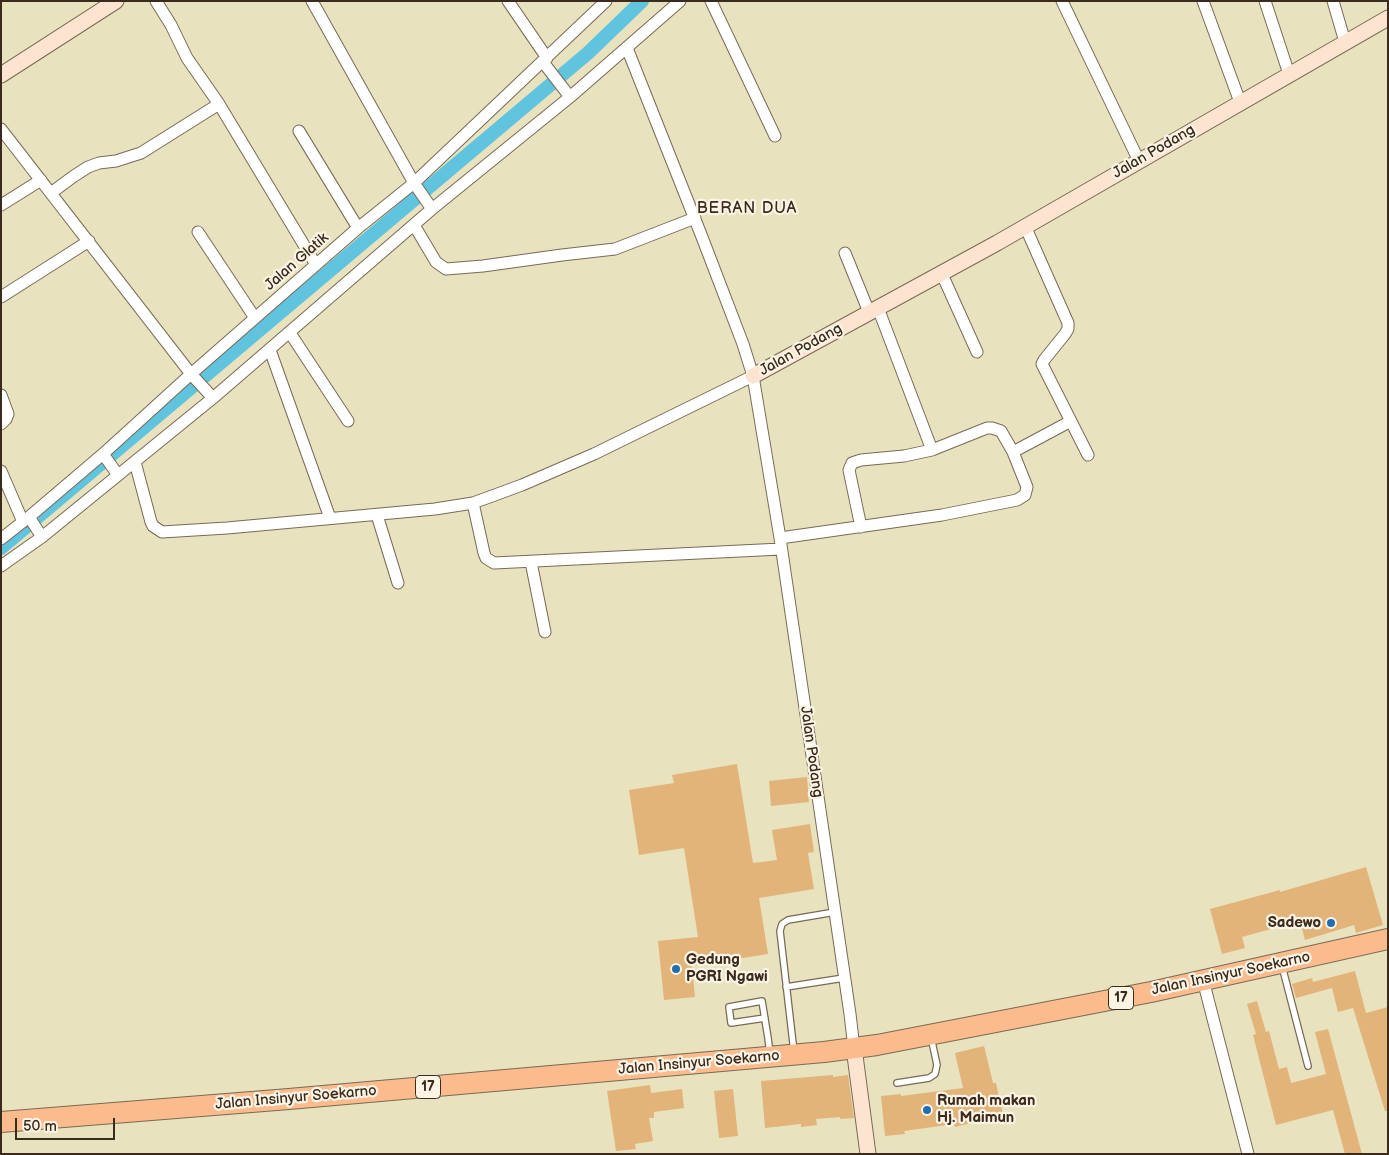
<!DOCTYPE html>
<style>
body{margin:0}
#map{position:relative;width:1389px;height:1155px;overflow:hidden;background:#e9e2be;font-family:"Balsamiq Sans",sans-serif}
canvas{display:block}
.frame{position:absolute;inset:0;border:2px solid #3b2a1e;pointer-events:none}
.scale{position:absolute;left:15px;top:1118px;width:100px;height:22px;box-sizing:border-box;border:2px solid #3b2a1e;border-top:0;padding-left:6px;font-size:15px;line-height:18px;white-space:nowrap;color:#3b2a1e;-webkit-text-stroke:4px #fcf5e5;paint-order:stroke}
</style>
<div id="map">
<canvas width="1389" height="1155"></canvas>
<div class="frame"></div>
<div class="scale">50 m</div>
</div>
<script>
const c = document.querySelector('canvas').getContext('2d');
c.lineJoin = 'round';
function poly(rows) {
  const path = new Path2D();
  for (const r of rows) {
    path.moveTo(r[0], r[1]);
    for (let i = 2; i < r.length; i += 2) path.lineTo(r[i], r[i + 1]);
  }
  return path;
}
function stroke(path, color, width, dash) {
  c.strokeStyle = color;
  c.lineWidth = width;
  c.lineCap = dash ? 'butt' : 'round';
  c.setLineDash(dash || []);
  c.stroke(path);
}
function fillPath(path, color) {
  c.fillStyle = color;
  c.fill(path, 'evenodd');
}
function drawText(font, color, halo, rows, align = 'center') {
  c.font = font + ' "Balsamiq Sans",sans-serif';
  c.lineWidth = 4.5;
  c.setLineDash([]);
  c.textBaseline = 'middle';
  c.strokeStyle = halo;
  c.fillStyle = color;
  for (const [text, x, y, turn = 0] of rows) {
    c.save();
    c.translate(x, y);
    c.rotate((+turn || 0) * Math.PI / 180);
    c.textAlign = isNaN(turn) ? turn : align;
    if (halo) c.strokeText(text, 0, 0);
    c.fillText(text, 0, 0);
    c.restore();
  }
}
stroke(poly([
 [1,548,588,53,642,1]
]), '#61c4df', 14);
fillPath(poly([
 [737,764,753,863,777,860,772,830,810,824,814,852,808,853,814,889,759,898,768,954,692,966,695,997,664,1000,658,941,698,937,684,848,639,855,629,790,674,783,672,775],
 [807,777,809,802,771,806,769,781],
 [1366,867,1383,925,1356,933,1354,925,1305,940,1300,921,1242,937,1245,948,1222,954,1210,909,1280,890,1280,892],
 [1355,971,1366,1013,1388,1007,1388,1111,1385,1111,1353,1008,1338,1012,1332,988,1296,998,1292,984,1312,978,1313,982],
 [1257,1001,1266,1032,1269,1031,1279,1069,1287,1067,1291,1083,1326,1074,1315,1032,1328,1029,1362,1154,1345,1154,1333,1110,1276,1125,1253,1035,1256,1034,1247,1004],
 [984,1046,993,1083,996,1083,1003,1115,955,1127,954,1124,904,1131,905,1134,885,1136,881,1096,901,1094,901,1096,963,1088,955,1053],
 [833,1075,833,1077,848,1075,854,1118,840,1119,840,1117,816,1119,817,1125,801,1127,801,1124,765,1128,761,1081],
 [650,1085,651,1093,682,1089,684,1108,654,1112,654,1118,649,1118,653,1141,635,1144,636,1149,616,1151,607,1091],
 [733,1089,738,1136,719,1138,714,1091]
]), '#e2b47a');
const lane = poly([
 [1282,966,1308,1066],
 [786,987,844,978],
 [765,1018,731,1023,729,1007,762,1001,768,1038,770,1054],
 [794,1052,780,931,782,924,788,920,835,912],
 [897,1083,929,1078,935,1074,937,1065,931,1037]
]);
const street = poly([
 [156,1,171,25,187,58,219,104,316,265],
 [312,1,414,183,432,209],
 [508,1,547,58],
 [711,1,775,136],
 [1062,1,1139,161],
 [1203,1,1240,102],
 [1265,1,1289,74],
 [1333,1,1345,42],
 [627,48,702,237,743,344,753,376,780,538,850,1014,854,1048],
 [543,62,570,97],
 [1,129,191,374,213,398],
 [299,131,358,228],
 [51,193,74,176,88,167,99,163,116,161,141,153,219,104],
 [1,205,41,180],
 [414,225,436,262,446,269,483,266,562,255,615,249,695,218],
 [1025,226,1068,323,1068,329,1065,334,1044,360,1042,364,1088,455],
 [198,232,255,318],
 [845,253,869,312],
 [941,272,977,352],
 [1,297,89,241],
 [878,308,932,450],
 [290,333,348,421],
 [270,350,330,518],
 [1,395,8,414,6,419,1,424],
 [103,454,118,475],
 [135,462,151,522,153,526,162,532,227,528,435,509,473,503,522,485,594,454,753,376],
 [1,471,23,522],
 [473,503,484,553,486,558,494,563,781,549],
 [377,515,398,583],
 [29,517,42,537],
 [861,527,849,470,852,463,861,460,904,456,932,450,987,428,992,428,1001,431,1013,452],
 [780,538,942,515,1017,500,1025,495,1027,487,1013,452,1071,421],
 [1,539,29,517,103,454,191,374,358,228,414,183,606,1],
 [531,562,545,632],
 [1,566,42,537,213,398,432,209,570,97,680,1],
 [1203,980,1248,1154]
]);
const secondary = poly([
 [1,75,116,1],
 [753,376,997,243,1388,18],
 [854,1048,868,1154]
]);
const highway = poly([
 [1,1122,289,1099,824,1052,877,1045,1151,992,1388,939]
]);
stroke(lane, '#786a56', 8);
stroke(street, '#786a56', 13);
stroke(secondary, '#786a56', 17);
stroke(highway, '#786a56', 22);
stroke(lane, '#fff', 5.5);
stroke(street, '#fff', 11);
stroke(secondary, '#fde4d1', 15);
stroke(highway, '#fbbb8d', 20);
for (const [x, y, r, color] of [
 [1331,923,5,"#1f6fb2"],
 [676,969,5,"#1f6fb2"],
 [927,1110,5,"#1f6fb2"]
]) {
  const dot = new Path2D();
  dot.arc(x, y, r, 0, 2 * Math.PI);
  c.fillStyle = color;
  c.fill(dot);
  stroke(dot, '#fcf5e5', 2);
}
for (const [x, y, w] of [
 [1121,998,25],
 [428,1087,25]
]) {
  const box = new Path2D();
  box.roundRect(x - w / 2, y - 11.5, w, 23, 4);
  c.fillStyle = '#fcf5e5';
  c.fill(box);
  stroke(box, '#3b2a1e', 1);
}
drawText('bold 14px', '#3b2a1e', null, [
 ["17",1121,998],
 ["17",428,1087]
]);
drawText('15px', '#3b2a1e', '#fcf5e5', [
 ["Jalan Podang",1154,152,-30],
 ["Jalan Glatik",297,262,-41],
 ["Jalan Podang",801,350,-29],
 ["Jalan Podang",811,752,82],
 ["Jalan Insinyur Soekarno",1231,974,-12],
 ["Jalan Insinyur Soekarno",699,1063,-5],
 ["Jalan Insinyur Soekarno",296,1098,-5]
]);
drawText('bold 15px', '#3b2a1e', '#fcf5e5', [
 ["Sadewo",1321,923,"right"],
 ["Gedung",686,960],
 ["PGRI Ngawi",686,977],
 ["Rumah makan",937,1101],
 ["Hj. Maimun",937,1118]
], 'left');
c.letterSpacing = '1px';
drawText('16px', '#3b2a1e', '#fcf5e5', [
 ["BERAN DUA",747,209]
]);
c.letterSpacing = '0px';
</script>
